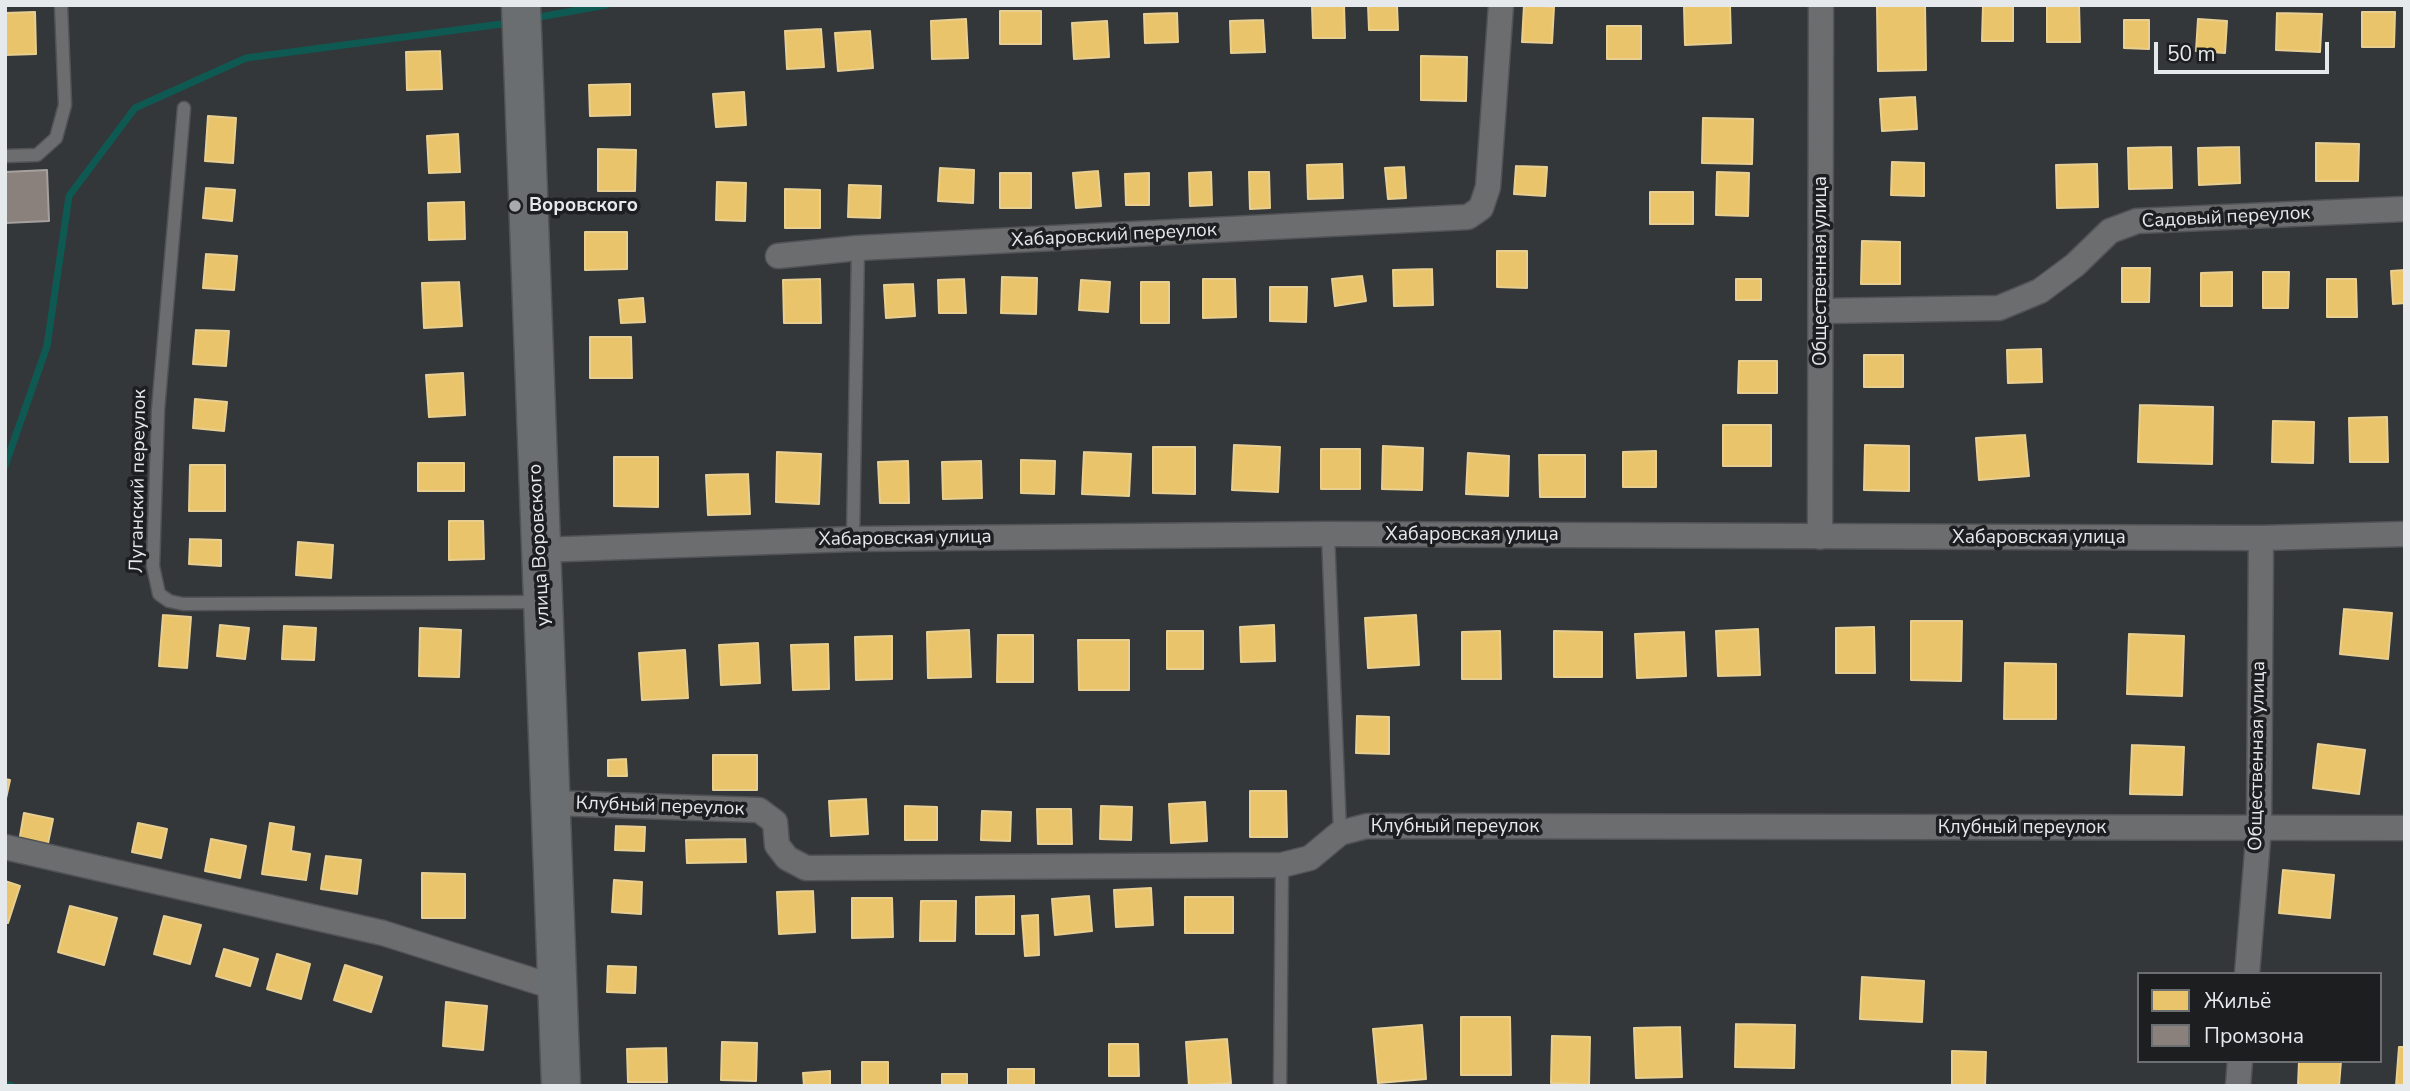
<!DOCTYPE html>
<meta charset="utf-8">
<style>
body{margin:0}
#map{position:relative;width:2410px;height:1091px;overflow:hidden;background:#34373a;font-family:"Nunito Sans",sans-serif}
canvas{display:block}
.frame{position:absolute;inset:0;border:7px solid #e5e9ec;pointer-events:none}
.legend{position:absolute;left:2137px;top:972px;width:245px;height:91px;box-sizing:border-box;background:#1c1e20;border:2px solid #6c6f72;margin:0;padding:9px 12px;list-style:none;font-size:21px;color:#e5e9ec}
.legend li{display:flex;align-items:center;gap:14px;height:35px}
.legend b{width:35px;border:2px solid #6c6f72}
.scale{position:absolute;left:2154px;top:42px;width:175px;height:32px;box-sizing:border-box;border:4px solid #e5e9ec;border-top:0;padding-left:9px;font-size:21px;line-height:24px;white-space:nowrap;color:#e5e9ec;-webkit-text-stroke:5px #1c1e20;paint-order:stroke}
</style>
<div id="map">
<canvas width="2410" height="1091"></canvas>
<div class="frame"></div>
<ul class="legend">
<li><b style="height:19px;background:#e9c46a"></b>Жильё</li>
<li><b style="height:19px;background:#8a817c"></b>Промзона</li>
</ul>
<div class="scale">50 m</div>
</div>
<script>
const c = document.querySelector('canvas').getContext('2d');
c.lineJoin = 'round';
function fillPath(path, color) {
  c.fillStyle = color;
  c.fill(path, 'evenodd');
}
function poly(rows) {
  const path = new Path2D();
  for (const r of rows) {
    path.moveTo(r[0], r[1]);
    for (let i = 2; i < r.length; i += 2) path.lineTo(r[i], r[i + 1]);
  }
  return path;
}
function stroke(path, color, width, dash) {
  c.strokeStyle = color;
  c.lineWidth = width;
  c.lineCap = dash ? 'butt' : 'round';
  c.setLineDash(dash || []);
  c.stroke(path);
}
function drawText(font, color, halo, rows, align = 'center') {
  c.font = font + ' "Nunito Sans",sans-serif';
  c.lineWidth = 7;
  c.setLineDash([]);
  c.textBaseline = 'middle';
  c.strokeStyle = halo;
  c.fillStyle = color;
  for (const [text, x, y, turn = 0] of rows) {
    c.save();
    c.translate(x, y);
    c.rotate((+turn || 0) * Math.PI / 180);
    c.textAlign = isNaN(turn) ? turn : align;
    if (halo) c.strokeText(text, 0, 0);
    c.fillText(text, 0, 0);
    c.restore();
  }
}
const homes = poly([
 [1312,5,1344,5,1345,38,1313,38,1312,5],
 [1368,5,1397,5,1398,30,1369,30,1368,5],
 [1524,5,1554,7,1552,43,1522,42,1524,5],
 [1730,5,1731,43,1685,45,1684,6,1730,5],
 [1925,5,1926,70,1878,71,1877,6,1925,5],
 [1983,5,2013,5,2013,41,1982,41,1983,5],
 [2047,5,2079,5,2080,42,2047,42,2047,5],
 [1000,11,1041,11,1041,44,1000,44,1000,11],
 [35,12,36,54,5,55,5,13,35,12],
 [2362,12,2395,12,2394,47,2362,47,2362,12],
 [1177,13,1178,42,1145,43,1144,14,1177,13],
 [2277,13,2322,14,2320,52,2276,50,2277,13],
 [966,19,968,58,932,59,931,21,966,19],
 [2198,19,2227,21,2225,53,2196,51,2198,19],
 [1263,20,1265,52,1231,53,1230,21,1263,20],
 [2124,20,2149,20,2149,49,2124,48,2124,20],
 [1107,21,1109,57,1074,59,1072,23,1107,21],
 [1607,26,1641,26,1641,59,1607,59,1607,26],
 [821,29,824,67,787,69,785,31,821,29],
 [870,31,873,68,838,71,835,33,870,31],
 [440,51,442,89,407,90,406,52,440,51],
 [1421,56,1467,57,1466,101,1421,100,1421,56],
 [630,84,630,115,590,116,589,85,630,84],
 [744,92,746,125,716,127,713,94,744,92],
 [1915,97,1917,129,1882,131,1880,99,1915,97],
 [208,116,236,118,233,163,205,161,208,116],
 [1703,118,1753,119,1752,164,1702,163,1703,118],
 [458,134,460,172,429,173,427,136,458,134],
 [2316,143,2359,144,2358,181,2316,181,2316,143],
 [2171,147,2172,188,2129,189,2128,148,2171,147],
 [2239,147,2240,183,2199,185,2198,148,2239,147],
 [598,149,636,150,635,191,598,191,598,149],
 [1892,162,1924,163,1924,196,1891,195,1892,162],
 [1342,164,1343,198,1308,199,1307,165,1342,164],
 [2097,164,2098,207,2057,208,2056,165,2097,164],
 [1516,166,1547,167,1545,196,1514,194,1516,166],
 [1404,167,1406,198,1388,199,1385,168,1404,167],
 [940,168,974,170,973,203,938,201,940,168],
 [1098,171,1101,206,1076,208,1073,173,1098,171],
 [1211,172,1212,205,1190,206,1189,173,1211,172],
 [1249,172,1269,172,1270,208,1250,209,1249,172],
 [1717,172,1749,173,1748,216,1716,215,1717,172],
 [1000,173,1031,173,1031,208,1000,208,1000,173],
 [1149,173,1149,205,1126,205,1125,174,1149,173],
 [717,182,746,183,745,221,716,220,717,182],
 [849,185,881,186,880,218,848,217,849,185],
 [206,188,235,190,232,221,203,218,206,188],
 [785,189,820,190,820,228,785,228,785,189],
 [1650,192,1693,192,1693,224,1650,224,1650,192],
 [464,202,465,239,429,240,428,203,464,202],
 [585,232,627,232,627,269,585,270,585,232],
 [1862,241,1900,242,1900,284,1861,284,1862,241],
 [1497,251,1527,251,1527,288,1497,287,1497,251],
 [206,254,237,256,234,290,203,288,206,254],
 [2122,268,2150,268,2149,302,2122,302,2122,268],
 [1432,269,1433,305,1394,306,1393,270,1432,269],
 [2405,270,2405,303,2393,304,2391,271,2405,270],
 [2232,272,2232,306,2201,306,2201,273,2232,272],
 [2263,272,2289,272,2288,308,2263,308,2263,272],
 [1362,276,1366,301,1335,306,1332,279,1362,276],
 [1002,277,1037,278,1036,314,1001,313,1002,277],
 [820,279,821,323,784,323,783,280,820,279],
 [964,279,966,313,939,313,938,280,964,279],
 [1203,279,1235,279,1236,317,1203,318,1203,279],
 [1736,279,1761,279,1761,300,1736,300,1736,279],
 [2327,279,2356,279,2357,317,2327,317,2327,279],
 [1081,280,1110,282,1108,312,1079,310,1081,280],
 [459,282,462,326,424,328,422,283,459,282],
 [1141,282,1169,282,1169,323,1141,323,1141,282],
 [913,284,915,316,886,318,884,285,913,284],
 [1270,287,1307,287,1306,322,1270,321,1270,287],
 [643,298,645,322,621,323,619,300,643,298],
 [196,330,229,331,226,366,193,364,196,330],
 [590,337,631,337,632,378,590,378,590,337],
 [2041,349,2042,382,2008,383,2007,350,2041,349],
 [1864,355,1903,355,1903,387,1864,387,1864,355],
 [1739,361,1777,361,1777,393,1738,393,1739,361],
 [463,373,465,415,429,417,426,375,463,373],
 [195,399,227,402,224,431,193,428,195,399],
 [2140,405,2213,407,2212,464,2138,462,2140,405],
 [2387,417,2388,462,2350,462,2349,418,2387,417],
 [2273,421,2314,422,2313,463,2272,462,2273,421],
 [1723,425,1771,425,1771,466,1723,466,1723,425],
 [2025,435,2029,476,1979,480,1976,438,2025,435],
 [1234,445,1280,447,1278,492,1232,490,1234,445],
 [1865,445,1909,446,1909,491,1864,490,1865,445],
 [1383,446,1423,448,1422,490,1382,489,1383,446],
 [1153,447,1195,447,1195,494,1153,493,1153,447],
 [1321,449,1360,449,1360,489,1321,489,1321,449],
 [1656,451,1656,487,1623,487,1623,452,1656,451],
 [777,452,821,454,819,504,776,502,777,452],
 [1084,452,1131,454,1129,496,1082,494,1084,452],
 [1468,453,1509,456,1508,496,1466,494,1468,453],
 [1539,455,1585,455,1585,497,1540,497,1539,455],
 [614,457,658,457,658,507,614,506,614,457],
 [1021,460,1055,461,1054,494,1021,493,1021,460],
 [908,461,909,503,880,503,878,462,908,461],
 [981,461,982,498,943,499,942,462,981,461],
 [418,463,464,463,464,491,418,491,418,463],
 [190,465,225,465,225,511,189,511,190,465],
 [748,474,750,514,708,515,706,475,748,474],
 [449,521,483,521,484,559,449,560,449,521],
 [190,539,221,540,221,566,189,564,190,539],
 [298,542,333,545,331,578,296,575,298,542],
 [2344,609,2392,613,2388,659,2340,654,2344,609],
 [163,615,191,617,187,668,159,666,163,615],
 [1416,615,1419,665,1368,668,1365,618,1416,615],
 [1911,621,1962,621,1961,681,1911,680,1911,621],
 [220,625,249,628,245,659,217,656,220,625],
 [1274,625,1275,661,1241,662,1240,627,1274,625],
 [284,626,316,628,314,660,282,659,284,626],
 [1874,627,1875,673,1836,673,1836,628,1874,627],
 [420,628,461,630,459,677,419,676,420,628],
 [1758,629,1760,675,1718,676,1716,631,1758,629],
 [969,630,971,677,928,678,927,632,969,630],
 [1167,631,1203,631,1203,669,1167,669,1167,631],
 [1500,631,1501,679,1462,679,1462,632,1500,631],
 [1554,631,1602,632,1602,677,1554,677,1554,631],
 [1684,632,1686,676,1637,678,1635,634,1684,632],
 [2129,634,2184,636,2182,696,2127,694,2129,634],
 [998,635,1033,635,1033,682,997,682,998,635],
 [892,636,892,679,856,680,855,637,892,636],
 [1078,640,1129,640,1129,690,1079,690,1078,640],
 [758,643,760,683,721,685,719,645,758,643],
 [828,644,829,689,793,690,791,645,828,644],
 [685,650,688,698,642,700,639,653,685,650],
 [2005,663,2056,664,2056,719,2004,719,2005,663],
 [1357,716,1389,717,1389,754,1356,753,1357,716],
 [2318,744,2365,750,2359,794,2313,788,2318,744],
 [2132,745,2184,747,2182,795,2130,794,2132,745],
 [713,755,757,755,757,790,713,790,713,755],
 [626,759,627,776,608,776,608,760,626,759],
 [5,779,10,780,5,803,5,779],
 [1250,791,1286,791,1287,837,1250,837,1250,791],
 [866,799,868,834,831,836,829,801,866,799],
 [1205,802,1207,841,1171,843,1169,804,1205,802],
 [905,806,937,807,937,840,905,840,905,806],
 [1101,806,1132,807,1131,840,1100,839,1101,806],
 [1037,809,1071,809,1072,844,1038,844,1037,809],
 [982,811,1011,812,1010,841,981,840,982,811],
 [24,813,53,819,47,848,19,842,24,813],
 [138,823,167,829,161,858,132,852,138,823],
 [270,823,294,827,291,851,310,854,306,880,262,874,270,823],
 [616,826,645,827,644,851,615,850,616,826],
 [211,839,246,846,240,878,205,871,211,839],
 [745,839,746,862,687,863,686,840,745,839],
 [326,856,361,860,357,894,321,889,326,856],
 [2283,870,2334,875,2330,918,2279,913,2283,870],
 [422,873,465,874,465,918,422,918,422,873],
 [614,880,642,882,641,914,612,912,614,880],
 [5,881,20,886,8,923,5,922,5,881],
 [1151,888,1153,925,1116,927,1114,890,1151,888],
 [813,891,815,932,779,934,777,892,813,891],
 [1014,896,1014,934,976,934,976,897,1014,896],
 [1089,896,1092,931,1055,935,1052,899,1089,896],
 [1185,897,1233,897,1233,933,1185,933,1185,897],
 [852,898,892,898,893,937,852,938,852,898],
 [921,901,956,901,955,941,920,941,921,901],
 [70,906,117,918,104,965,58,952,70,906],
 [1038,915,1039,955,1025,956,1022,916,1038,915],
 [164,916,201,925,190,964,154,954,164,916],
 [224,949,258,959,250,986,216,976,224,949],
 [277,954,310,964,301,999,267,989,277,954],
 [345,965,382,977,371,1012,334,1000,345,965],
 [608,966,636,967,635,993,607,992,608,966],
 [1862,977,1924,981,1922,1022,1860,1019,1862,977],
 [446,1002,487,1006,483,1050,443,1046,446,1002],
 [1461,1017,1510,1017,1511,1075,1461,1075,1461,1017],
 [1736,1024,1795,1025,1794,1068,1735,1067,1736,1024],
 [1422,1025,1426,1079,1378,1083,1373,1029,1422,1025],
 [1680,1027,1682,1077,1636,1078,1634,1028,1680,1027],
 [1552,1036,1590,1037,1589,1085,1551,1083,1552,1036],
 [1227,1039,1231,1083,1189,1086,1186,1042,1227,1039],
 [722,1042,757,1043,756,1081,721,1080,722,1042],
 [1109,1044,1138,1044,1139,1076,1109,1076,1109,1044],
 [2399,1047,2405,1047,2405,1086,2396,1086,2399,1047],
 [666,1048,667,1082,628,1082,627,1049,666,1048],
 [1952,1051,1986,1052,1985,1086,1952,1086,1952,1051],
 [2299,1061,2341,1061,2339,1086,2298,1086,2299,1061],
 [862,1062,888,1062,888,1086,862,1086,862,1062],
 [1008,1069,1034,1069,1034,1086,1008,1086,1008,1069],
 [830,1071,830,1086,804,1086,803,1073,830,1071],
 [942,1074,967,1074,967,1086,942,1086,942,1074]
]);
fillPath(homes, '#e9c46a');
stroke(homes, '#e8cf91', 2);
const industry = poly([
 [47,170,49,221,5,223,5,172,47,170]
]);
fillPath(industry, '#8a817c');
stroke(industry, '#a5a09e', 2);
stroke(poly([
 [534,18,606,5],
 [5,466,47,346,69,196,135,108,246,58,509,23],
 [5,1084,12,1086]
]), '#0e5a53', 7);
const service = poly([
 [184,108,158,410,153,566,159,594,169,601,183,604,539,602],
 [5,156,37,155,56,138,65,105,61,5],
 [1328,534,1340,833],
 [853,539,858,248],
 [1280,1086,1282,865]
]);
const minor = poly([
 [778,256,858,248,1468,217,1481,208,1488,187,1501,5],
 [1822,311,1999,308,2040,291,2075,265,2110,231,2137,221,2405,209],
 [1820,537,1821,5],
 [539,550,853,539,1328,534,2261,538,2405,534],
 [551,803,759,810,775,822,777,845,787,858,806,868,1282,865,1310,858,1340,833,1367,826,2405,828],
 [5,847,383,933,557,988],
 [2247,974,2259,828,2261,538],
 [2238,1086,2240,1061]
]);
const primary = poly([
 [521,5,561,1086]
]);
stroke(service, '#515356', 15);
stroke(minor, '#515356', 27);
stroke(primary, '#515356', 41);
stroke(service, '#6b6d6f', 12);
stroke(minor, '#6b6d6f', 24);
stroke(primary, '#6b6e70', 38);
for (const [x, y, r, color] of [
 [515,206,7,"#a7abae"]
]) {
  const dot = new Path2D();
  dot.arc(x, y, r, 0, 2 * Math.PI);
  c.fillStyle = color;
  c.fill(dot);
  stroke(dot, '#1c1e20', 2.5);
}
drawText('bold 19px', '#e5e9ec', '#1c1e20', [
 ["Воровского",529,206]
], 'left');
drawText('19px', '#e5e9ec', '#1c1e20', [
 ["Садовый переулок",2226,218,-3],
 ["Хабаровский переулок",1114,236,-3],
 ["Общественная улица",1821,271,-90],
 ["Луганский переулок",139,481,-89],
 ["Хабаровская улица",1472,535],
 ["Хабаровская улица",2039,538],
 ["Хабаровская улица",905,539,-1],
 ["улица Воровского",540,545,-93],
 ["Общественная улица",2258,756,-89],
 ["Клубный переулок",660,807,2],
 ["Клубный переулок",1455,827],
 ["Клубный переулок",2022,828]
]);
</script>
